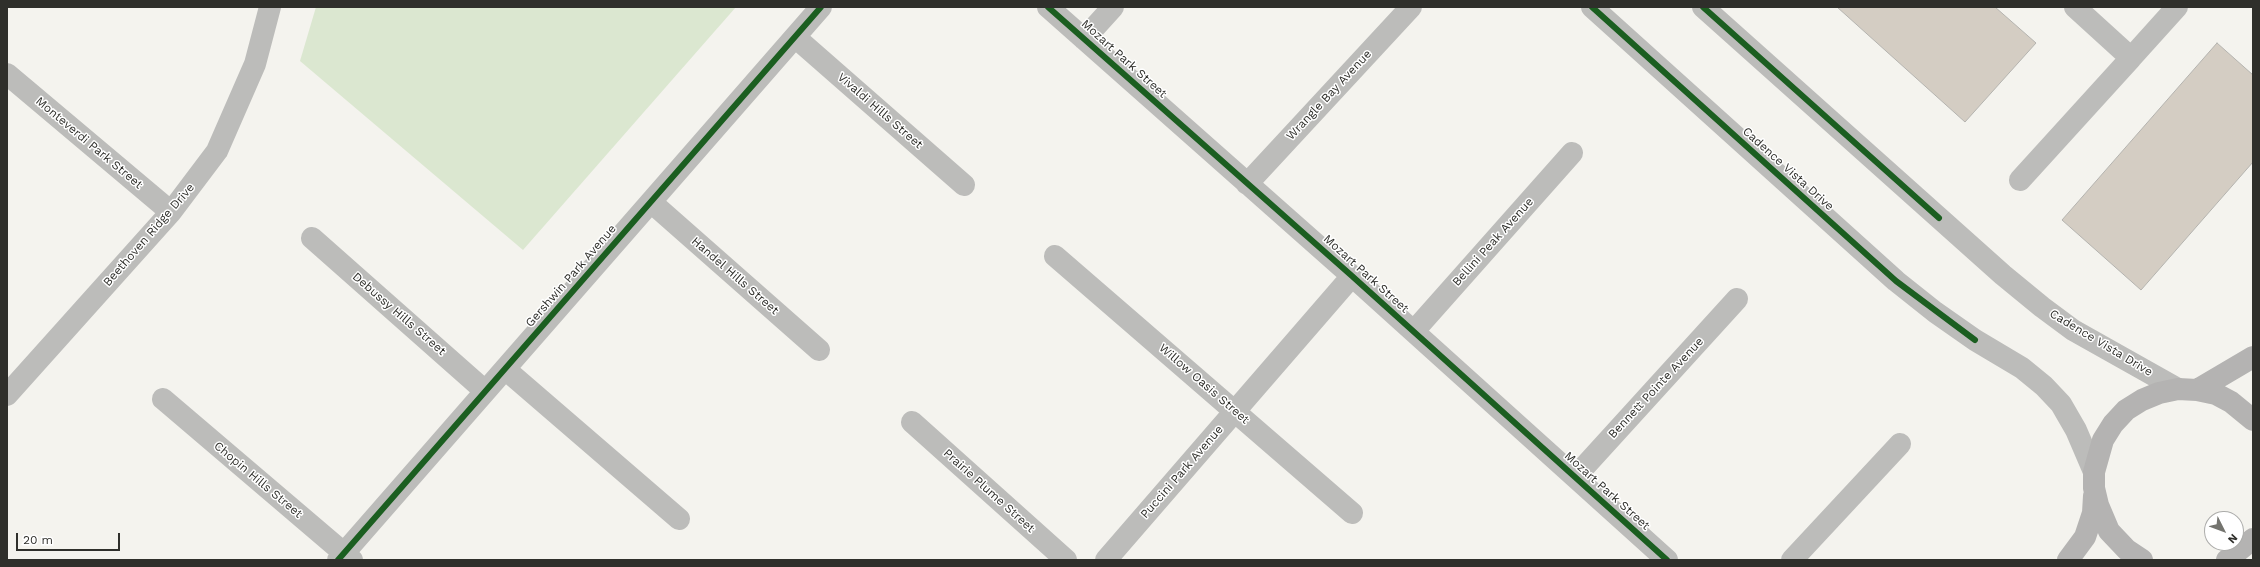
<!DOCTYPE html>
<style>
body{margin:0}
#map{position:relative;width:2260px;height:567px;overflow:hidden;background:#f4f3ee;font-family:"Work Sans",sans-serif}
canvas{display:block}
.frame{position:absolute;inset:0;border:8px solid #2f2f2b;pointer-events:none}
.north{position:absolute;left:2204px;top:511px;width:40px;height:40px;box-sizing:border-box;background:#fff;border:1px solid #acacaa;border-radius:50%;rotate:132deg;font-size:11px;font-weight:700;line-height:16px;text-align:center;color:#2f2f2b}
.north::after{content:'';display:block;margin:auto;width:14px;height:18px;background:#74746f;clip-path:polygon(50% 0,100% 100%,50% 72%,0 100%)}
.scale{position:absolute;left:16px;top:533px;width:104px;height:18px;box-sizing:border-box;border:2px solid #2f2f2b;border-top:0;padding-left:5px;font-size:12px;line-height:14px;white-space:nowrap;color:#2f2f2b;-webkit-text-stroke:3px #fff;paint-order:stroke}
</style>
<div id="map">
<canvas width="2260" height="567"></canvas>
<div class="frame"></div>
<div class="north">N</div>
<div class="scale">20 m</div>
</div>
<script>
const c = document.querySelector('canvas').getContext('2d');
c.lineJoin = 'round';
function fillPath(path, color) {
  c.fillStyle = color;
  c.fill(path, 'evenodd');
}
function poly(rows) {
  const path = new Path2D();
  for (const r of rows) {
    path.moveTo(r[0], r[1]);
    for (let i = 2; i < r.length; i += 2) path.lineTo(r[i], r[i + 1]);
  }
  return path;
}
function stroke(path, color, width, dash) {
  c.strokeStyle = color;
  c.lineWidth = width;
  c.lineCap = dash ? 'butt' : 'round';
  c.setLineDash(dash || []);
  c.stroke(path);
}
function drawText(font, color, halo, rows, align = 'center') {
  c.font = font + ' "Work Sans",sans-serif';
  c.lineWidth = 3;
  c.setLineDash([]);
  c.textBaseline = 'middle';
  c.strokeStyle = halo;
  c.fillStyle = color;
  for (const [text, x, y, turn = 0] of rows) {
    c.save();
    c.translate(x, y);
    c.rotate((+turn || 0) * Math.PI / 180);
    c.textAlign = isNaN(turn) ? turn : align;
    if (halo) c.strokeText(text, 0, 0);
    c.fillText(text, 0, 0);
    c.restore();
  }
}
fillPath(poly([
 [316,7,736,7,523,250,300,61]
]), '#dbe7d0');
const building = poly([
 [1837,7,1995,7,2036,43,1965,122,1837,7],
 [2217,43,2253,75,2253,162,2141,290,2062,220,2217,43]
]);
fillPath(building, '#d4cdc3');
stroke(building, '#b4b3af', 1);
stroke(poly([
 [1048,7,1352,276,1667,560],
 [1592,7,1896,281,1935,312,1975,340,2022,368,2044,386,2061,404,2076,430,2094,472],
 [1703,7,2003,275,2042,307,2073,330,2178,389],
 [2075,7,2131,58,2177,7],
 [795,37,964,185],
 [1084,39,1113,7],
 [7,74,171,212],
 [2020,180,2131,58],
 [1247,184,1411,7],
 [651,202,819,350],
 [312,238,485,391],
 [1055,256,1352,513],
 [1414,331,1572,153],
 [505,369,679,519],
 [7,395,171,212,217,151,255,64,270,7],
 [163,399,352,560],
 [912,422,1066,560],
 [1575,477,1737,299],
 [338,560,821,7],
 [1106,560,1352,276],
 [1792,560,1900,444]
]), '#bcbcba', 22);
stroke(poly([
 [2197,390,2253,357],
 [2068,560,2085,537,2093,513,2094,496],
 [2142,560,2127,550,2109,531,2098,505,2094,488,2094,472,2103,440,2113,424,2126,410,2142,400,2159,393,2178,389,2197,390,2216,394,2231,402,2253,420],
 [2227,560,2253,539]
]), '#b4b3b2', 22);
stroke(poly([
 [1048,7,1352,276,1667,560],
 [1592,7,1896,281,1975,340],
 [1703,7,1939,218],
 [338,560,821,7]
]), '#1b5e20', 6);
drawText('12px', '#2f2f2b', '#fff', [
 ["Mozart Park Street",1124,59,42],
 ["Wrangle Bay Avenue",1329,95,-47],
 ["Vivaldi Hills Street",880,111,41],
 ["Monteverdi Park Street",89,143,40],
 ["Cadence Vista Drive",1788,169,42],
 ["Beethoven Ridge Drive",149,235,-49],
 ["Bellini Peak Avenue",1493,242,-48],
 ["Mozart Park Street",1366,274,42],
 ["Gershwin Park Avenue",571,276,-49],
 ["Handel Hills Street",735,276,41],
 ["Debussy Hills Street",399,314,41],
 ["Cadence Vista Drive",2101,343,31],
 ["Willow Oasis Street",1204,384,41],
 ["Bennett Pointe Avenue",1656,388,-47],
 ["Puccini Park Avenue",1182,472,-49],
 ["Chopin Hills Street",258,480,40],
 ["Prairie Plume Street",989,491,42],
 ["Mozart Park Street",1607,491,42]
]);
</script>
